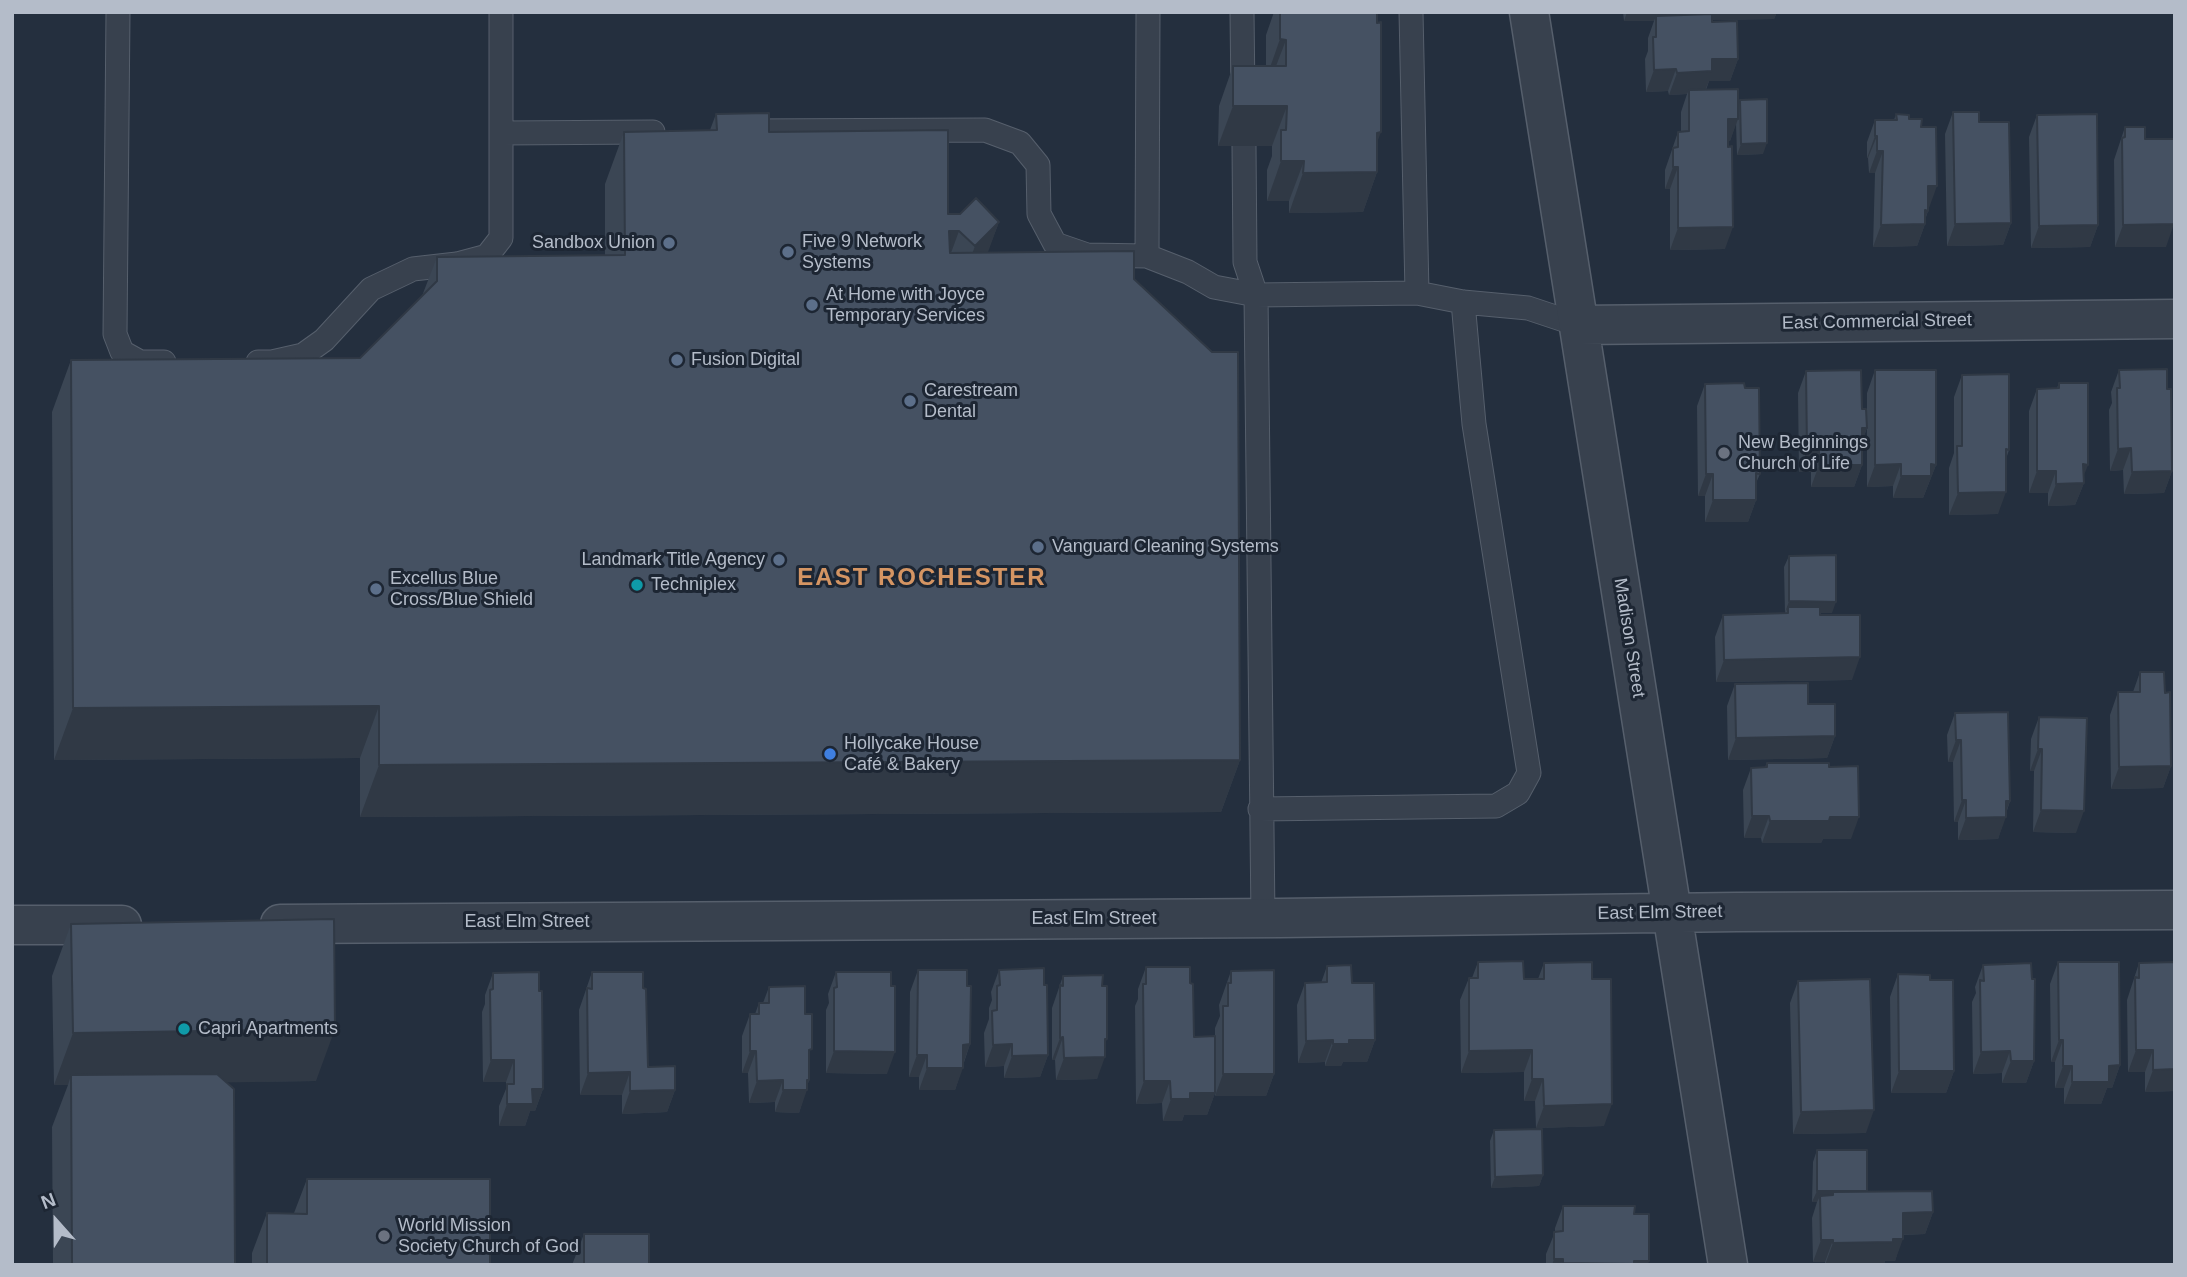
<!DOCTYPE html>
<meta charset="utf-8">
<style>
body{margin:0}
#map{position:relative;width:2187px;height:1277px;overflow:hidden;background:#242f3e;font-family:Arial,sans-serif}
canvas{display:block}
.frame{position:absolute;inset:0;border:14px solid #b4bcc9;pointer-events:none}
.north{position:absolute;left:21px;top:1186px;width:70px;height:70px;-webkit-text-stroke:5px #1d2633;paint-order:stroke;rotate:339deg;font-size:19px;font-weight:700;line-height:28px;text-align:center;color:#b4bcc9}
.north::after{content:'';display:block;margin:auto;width:24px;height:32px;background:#b4bcc9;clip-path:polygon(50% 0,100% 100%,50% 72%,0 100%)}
</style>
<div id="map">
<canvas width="2187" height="1277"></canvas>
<div class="frame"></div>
<div class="north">N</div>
</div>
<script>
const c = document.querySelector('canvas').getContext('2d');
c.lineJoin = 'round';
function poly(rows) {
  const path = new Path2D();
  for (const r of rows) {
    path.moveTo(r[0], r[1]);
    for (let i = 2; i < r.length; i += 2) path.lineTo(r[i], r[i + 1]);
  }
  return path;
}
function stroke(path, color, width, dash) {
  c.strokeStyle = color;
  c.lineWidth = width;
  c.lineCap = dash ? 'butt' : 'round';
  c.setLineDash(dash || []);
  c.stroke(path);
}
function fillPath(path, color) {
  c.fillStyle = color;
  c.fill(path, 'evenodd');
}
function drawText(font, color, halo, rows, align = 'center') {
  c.font = font + ' Arial,sans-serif';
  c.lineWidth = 6;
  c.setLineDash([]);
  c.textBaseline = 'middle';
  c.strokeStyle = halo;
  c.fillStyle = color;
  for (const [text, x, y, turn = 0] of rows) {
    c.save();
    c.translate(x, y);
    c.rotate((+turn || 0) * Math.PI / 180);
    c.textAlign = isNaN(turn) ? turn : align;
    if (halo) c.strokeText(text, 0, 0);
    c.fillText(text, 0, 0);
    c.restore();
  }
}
const service = poly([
 [118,12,115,334,122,352,140,362,164,362],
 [501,12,501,133],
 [1242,12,1243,97],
 [1411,12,1417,293],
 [740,131,985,130,1020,143,1038,165,1039,214,1055,244,1087,255,1147,256,1188,272,1214,287,1256,295,1245,262,1244,146],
 [1147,256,1148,12],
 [258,362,272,362,303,355,324,340,371,289,413,269,457,264,487,256,501,238,501,133,653,132],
 [1260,809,1496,806,1518,793,1529,773,1474,424,1463,302],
 [1263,919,1256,295,1417,293,1463,302,1528,308,1579,325]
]);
const minor = poly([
 [1529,12,1728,1265],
 [1579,325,2175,319],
 [280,924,1280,918,1737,912,2175,910],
 [12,925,122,925]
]);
stroke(service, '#565f6c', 25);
stroke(minor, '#565f6c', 41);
stroke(service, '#38414e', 23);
stroke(minor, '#38414e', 38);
fillPath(poly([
 [1274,12,1377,12,1377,172,1363,212,1289,213,1289,201,1267,201,1267,170,1272,156,1272,146,1218,146,1219,106,1233,66,1266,66,1266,35],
 [1623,12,1777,12,1774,19,1712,20,1712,22,1738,59,1730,81,1709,81,1706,90,1738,106,1740,100,1763,154,1737,155,1736,123,1730,141,1728,141,1725,249,1670,250,1670,189,1665,189,1665,170,1678,132,1681,131,1681,112,1687,94,1669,95,1668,91,1646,92,1645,59,1648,51,1648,38,1654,21,1624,21],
 [1953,112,1979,122,2011,223,2003,245,1947,246,1945,134],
 [716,114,769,132,948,214,999,222,987,253,1134,279,1240,760,1221,812,360,817,360,758,54,760,52,412,71,360,360,358,422,296,437,257,605,255,605,184,624,132,710,130],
 [1896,114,1909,119,1921,127,1929,208,1925,220,1925,224,1917,246,1873,247,1875,173,1869,173,1868,158,1867,158,1867,142,1875,120,1894,120],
 [2037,115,2098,225,2090,247,2031,248,2029,137],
 [2125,127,2145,139,2166,247,2115,247,2114,160],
 [1875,370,1936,465,1923,498,1893,498,1893,486,1867,487,1867,393],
 [2119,370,2167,389,2172,471,2164,493,2124,494,2123,470,2110,471,2109,410,2112,403,2111,392],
 [1806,371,1862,409,1867,428,1862,441,1862,465,1854,487,1811,487,1811,472,1799,472,1798,393],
 [1962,375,2009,450,2006,459,1998,514,1949,515,1949,468,1954,453,1954,397],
 [2059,383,2083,478,2084,483,2075,505,2048,506,2048,493,2029,493,2029,411,2037,389,2057,388],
 [1705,384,1760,474,1756,483,1756,500,1748,522,1705,522,1705,496,1698,496,1697,406],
 [1789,556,1832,613,1820,613,1820,615,1852,680,1716,682,1715,637,1723,615,1785,614,1784,567],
 [2140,672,2165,693,2171,766,2163,788,2111,789,2110,715,2118,692,2133,692],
 [1735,684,1808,704,1835,736,1827,758,1728,760,1727,706],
 [1955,713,2010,801,1998,839,1958,840,1958,822,1954,822,1953,762,1948,762,1947,735],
 [2039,717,2076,833,2033,832,2034,771,2030,771,2031,739],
 [1767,763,1829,767,1851,839,1823,839,1821,843,1762,843,1761,838,1744,838,1743,790,1751,768,1765,767],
 [71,924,316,1081,227,1082,235,1265,53,1265,52,1127,68,1085,54,1085,52,976],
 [1478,962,1524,979,1538,979,1544,963,1592,979,1604,1126,1536,1128,1535,1101,1524,1101,1524,1072,1461,1073,1460,1000,1469,978,1472,978],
 [2058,962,2120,1065,2112,1088,2107,1088,2101,1104,2064,1104,2064,1088,2055,1088,2055,1062,2051,1062,2050,984],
 [2139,963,2175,1091,2145,1092,2145,1072,2128,1072,2127,1000],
 [1983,965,2034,1061,2026,1083,2002,1083,2002,1073,1973,1074,1972,1002,1976,993,1975,987],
 [1327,966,1352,983,1375,1040,1367,1062,1343,1062,1341,1066,1325,1066,1325,1062,1298,1063,1297,1005,1305,983,1321,983],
 [1146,967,1190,983,1194,1037,1215,1036,1215,1028,1220,1016,1219,1005,1231,971,1274,1074,1266,1096,1215,1096,1215,1093,1207,1115,1184,1115,1182,1121,1163,1121,1162,1103,1136,1104,1135,1006,1138,999,1138,989],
 [918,970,967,986,970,1044,955,1090,919,1090,919,1077,909,1077,910,992],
 [999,970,1048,1055,1040,1077,1004,1078,1004,1066,985,1067,984,1033,989,1019,989,1008,992,1000,991,992],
 [592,972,643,988,648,1067,675,1090,667,1112,622,1114,622,1095,580,1095,579,1010],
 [836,972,891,986,887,1074,826,1073,826,1010,829,1003,828,994],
 [493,973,539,991,543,1089,535,1111,530,1111,525,1126,499,1126,499,1106,506,1089,506,1082,483,1082,482,1012,485,1004,485,995],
 [1898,974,1930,980,1954,1071,1946,1093,1891,1093,1890,997],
 [1063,976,1105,1045,1097,1079,1056,1080,1055,1060,1052,1060,1052,1008],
 [1798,981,1866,1133,1793,1134,1790,1003],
 [769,987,805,1014,809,1057,809,1080,799,1113,775,1112,775,1102,749,1103,748,1073,742,1073,742,1036,750,1014,755,1014,759,1003,763,1003],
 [1494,1130,1543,1175,1539,1186,1491,1188,1490,1141],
 [1817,1150,1866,1192,1933,1212,1925,1234,1903,1235,1895,1261,1885,1261,1884,1264,1825,1265,1825,1262,1813,1262,1812,1218,1817,1202,1812,1202,1813,1162],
 [307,1179,490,1265,252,1265,252,1253,267,1213,294,1213],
 [1563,1206,1634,1214,1648,1265,1546,1265,1546,1254,1555,1232,1555,1228],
 [584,1234,649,1265,572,1265]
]), '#3b4654');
fillPath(poly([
 [1627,12,1777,12,1774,19,1656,21,1656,16,1654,21,1624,21],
 [1280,39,1286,40,1271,79,1266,79],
 [1712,59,1738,59,1730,81,1709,81,1704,93,1689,90,1687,94,1669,95,1677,73],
 [1676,69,1668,91,1646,92,1654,70],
 [1233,106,1287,106,1272,146,1218,146],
 [1728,119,1738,119,1730,141,1720,141],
 [1381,132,1366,172,1377,172,1363,212,1289,213,1303,173,1377,133],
 [1875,136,1877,136,1868,158,1867,158],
 [1767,143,1763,154,1737,155,1741,144],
 [1877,151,1883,151,1875,173,1869,173],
 [1281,161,1304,161,1289,201,1267,201],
 [1673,167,1678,167,1670,189,1665,189],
 [1928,186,1937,186,1929,208,1920,208],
 [1925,210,1928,211,1923,224,1925,224,1917,246,1873,247,1881,225],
 [999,222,980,274,956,298,975,246],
 [2011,223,2003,245,1947,246,1955,224],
 [2174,224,2166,247,2115,247,2123,225],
 [2098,225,2090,247,2031,248,2039,226],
 [1733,227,1725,249,1670,250,1678,228],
 [949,231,959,231,940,283],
 [1862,428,1867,428,1859,450],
 [2131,448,2123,470,2110,471,2118,449],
 [1807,450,1819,450,1811,472,1799,472],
 [1901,464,1893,486,1867,487,1875,465],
 [1931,464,1936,465,1923,498,1893,498,1901,476],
 [2083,464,2088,465,2081,483,2084,483,2075,505,2048,506,2056,484],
 [1819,465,1862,465,1854,487,1811,487],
 [2037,471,2056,471,2048,493,2029,493],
 [2172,471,2164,493,2124,494,2132,472],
 [1706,474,1713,474,1705,496,1698,496],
 [2006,492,1998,514,1949,515,1958,493],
 [1713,500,1756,500,1748,522,1705,522],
 [1789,601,1836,602,1832,613,1788,613,1788,607,1785,613],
 [1860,657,1852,680,1716,682,1724,660],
 [379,706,360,758,54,760,73,708],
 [1835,736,1827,758,1728,760,1736,738],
 [1956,740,1961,740,1953,762,1948,762],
 [2038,749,2042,749,2034,771,2030,771],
 [1240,760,1221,812,360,817,379,765],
 [2171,766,2163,788,2111,789,2119,767],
 [1962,800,1966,800,1958,822,1954,822],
 [2006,801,2010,801,2004,817,2006,817,1998,839,1958,840,1966,818],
 [2041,810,2084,811,2076,833,2033,832],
 [1752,816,1769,816,1761,838,1744,838],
 [1830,817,1859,817,1851,839,1823,839,1821,843,1762,843,1770,821],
 [335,1029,316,1081,71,1085,71,1075,68,1085,54,1085,73,1033],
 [1063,1037,1055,1060,1052,1060,1060,1038],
 [1105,1039,1107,1039,1100,1057,1105,1057,1097,1079,1056,1080,1064,1058],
 [1333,1040,1325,1062,1298,1063,1306,1041],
 [1349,1040,1375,1040,1367,1062,1343,1062,1341,1066,1325,1066,1333,1044],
 [2059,1040,2063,1040,2055,1062,2051,1062],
 [970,1044,962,1067,963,1045],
 [1012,1044,1004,1066,985,1067,993,1045],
 [1532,1050,1524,1072,1461,1073,1469,1051],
 [2136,1050,2153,1050,2145,1072,2128,1072],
 [750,1051,756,1051,748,1073,742,1073],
 [834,1051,895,1052,887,1074,826,1073],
 [2010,1051,2002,1073,1973,1074,1981,1052],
 [917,1055,927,1055,919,1077,909,1077],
 [1048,1055,1040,1077,1004,1078,1012,1056],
 [491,1060,514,1060,506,1082,483,1082],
 [2011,1061,2034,1061,2026,1083,2002,1083],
 [2120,1065,2112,1088,2107,1088,2101,1104,2064,1104,2072,1082,2109,1066],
 [2063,1066,2072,1066,2064,1088,2055,1088],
 [927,1068,963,1068,955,1090,919,1090],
 [2175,1069,2175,1091,2145,1092,2153,1070],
 [1899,1071,1954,1071,1946,1093,1891,1093],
 [630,1072,622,1095,580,1095,588,1073],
 [1223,1074,1274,1074,1266,1096,1215,1096],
 [1532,1079,1543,1079,1535,1101,1524,1101],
 [783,1080,775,1102,749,1103,757,1081],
 [807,1080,809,1080,806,1090,807,1090,799,1113,775,1112,783,1090],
 [1144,1081,1170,1081,1162,1103,1136,1104],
 [532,1089,543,1089,535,1111,530,1111,525,1126,499,1126,507,1104],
 [675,1090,667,1112,622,1114,630,1091],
 [1190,1093,1215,1093,1207,1115,1184,1115,1182,1121,1163,1121,1171,1099],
 [1612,1104,1604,1126,1536,1128,1544,1106],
 [1874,1110,1866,1133,1793,1134,1801,1112],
 [1543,1175,1539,1186,1491,1188,1495,1177],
 [1817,1191,1867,1191,1833,1195,1833,1192,1829,1202,1820,1196,1817,1202,1812,1202],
 [1933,1212,1925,1234,1895,1235,1903,1213],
 [1893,1239,1903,1239,1895,1261,1885,1261,1884,1264,1825,1265,1833,1243],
 [1821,1240,1833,1240,1825,1262,1813,1262],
 [1554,1259,1563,1259,1561,1265,1552,1265],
 [1634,1261,1649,1261,1648,1265,1563,1265,1563,1263]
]), '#303945');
const building = poly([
 [1280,12,1377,12,1377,23,1381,22,1381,132,1377,133,1377,172,1303,173,1304,161,1281,161,1281,130,1286,130,1287,106,1233,106,1233,66,1286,66,1286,40,1280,39,1280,12],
 [1712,14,1712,22,1737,21,1738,59,1712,59,1712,71,1677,73,1676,69,1654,70,1653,37,1656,37,1656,16,1712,14],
 [1738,89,1738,119,1728,119,1728,147,1732,146,1733,227,1678,228,1678,167,1673,167,1673,148,1678,147,1678,132,1689,131,1689,90,1738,89],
 [1767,99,1767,143,1741,144,1740,100,1767,99],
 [1953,112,1979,112,1979,122,2009,122,2011,223,1955,224,1953,112],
 [769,113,769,132,948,130,948,214,960,214,976,198,999,222,975,246,959,231,949,231,950,253,1134,251,1134,279,1212,352,1238,352,1240,760,379,765,379,706,73,708,71,360,360,358,437,281,437,257,625,255,624,132,717,130,716,114,769,113],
 [1896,114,1909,115,1909,119,1922,119,1921,127,1936,127,1937,186,1928,186,1928,211,1925,210,1925,224,1881,225,1883,151,1877,151,1877,136,1875,136,1875,120,1897,120,1896,114],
 [2097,114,2098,225,2039,226,2037,115,2097,114],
 [2125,127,2145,127,2145,139,2175,139,2174,224,2123,225,2122,138,2125,137,2125,127],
 [2167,369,2167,389,2171,389,2172,471,2132,472,2131,448,2118,449,2117,388,2120,388,2119,370,2167,369],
 [1861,370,1862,409,1866,409,1867,428,1862,428,1862,465,1819,465,1819,450,1807,450,1806,371,1861,370],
 [1875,370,1936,370,1936,465,1931,464,1931,476,1901,476,1901,464,1875,465,1875,370],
 [2009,374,2009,450,2006,449,2006,492,1958,493,1957,446,1962,446,1962,375,2009,374],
 [1744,383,1745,388,1759,388,1760,474,1756,473,1756,500,1713,500,1713,474,1706,474,1705,384,1744,383],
 [2059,383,2088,383,2088,465,2083,464,2084,483,2056,484,2056,471,2037,471,2037,389,2059,388,2059,383],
 [1836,555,1836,602,1789,601,1789,556,1836,555],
 [1788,607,1820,607,1820,615,1860,615,1860,657,1724,660,1723,615,1788,613,1788,607],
 [2140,672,2164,672,2165,693,2170,692,2171,766,2119,767,2118,692,2140,692,2140,672],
 [1808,683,1808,704,1835,704,1835,736,1736,738,1735,684,1808,683],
 [2008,712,2010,801,2006,801,2006,817,1966,818,1966,800,1962,800,1961,740,1956,740,1955,713,2008,712],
 [2039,717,2087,718,2084,811,2041,810,2042,749,2038,749,2039,717],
 [1767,763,1829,763,1829,767,1858,766,1859,817,1830,817,1829,821,1770,821,1769,816,1752,816,1751,768,1767,767,1767,763],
 [334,919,335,1029,73,1033,71,924,334,919],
 [1523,961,1524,979,1544,979,1544,963,1592,962,1592,979,1611,979,1612,1104,1544,1106,1543,1079,1532,1079,1532,1050,1469,1051,1469,978,1478,978,1478,962,1523,961],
 [2058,962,2119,962,2120,1065,2109,1066,2109,1082,2072,1082,2072,1066,2063,1066,2063,1040,2059,1040,2058,962],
 [2175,962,2175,1069,2153,1070,2153,1050,2136,1050,2135,977,2139,978,2139,963,2175,962],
 [2031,963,2032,979,2035,979,2034,1061,2011,1061,2010,1051,1981,1052,1980,980,1984,981,1983,965,2031,963],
 [1351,965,1352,983,1374,983,1375,1040,1349,1040,1349,1044,1333,1044,1333,1040,1306,1041,1305,983,1327,982,1327,966,1351,965],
 [1146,967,1190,967,1190,983,1193,984,1194,1037,1215,1036,1215,1093,1190,1093,1190,1099,1171,1099,1170,1081,1144,1081,1143,984,1146,984,1146,967],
 [1044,968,1044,985,1047,985,1048,1055,1012,1056,1012,1044,993,1045,992,1011,997,1010,997,986,1000,985,999,970,1044,968],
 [918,970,967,970,967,986,971,986,970,1044,963,1045,963,1068,927,1068,927,1055,917,1055,918,970],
 [1274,970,1274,1074,1223,1074,1223,1006,1228,1006,1228,983,1231,983,1231,971,1274,970],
 [539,972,539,991,542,991,543,1089,532,1089,533,1104,507,1104,507,1084,514,1084,514,1060,491,1060,490,990,493,989,493,973,539,972],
 [592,972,643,972,643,988,646,989,648,1067,675,1066,675,1090,630,1091,630,1072,588,1073,587,988,592,989,592,972],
 [836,972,891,972,891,986,895,986,895,1052,834,1051,834,988,837,987,836,972],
 [1898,974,1930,975,1930,980,1953,980,1954,1071,1899,1071,1898,974],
 [1103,975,1102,986,1107,986,1107,1039,1105,1039,1105,1057,1064,1058,1063,1037,1060,1038,1060,985,1063,986,1063,976,1103,975],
 [1870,979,1874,1110,1801,1112,1798,981,1870,979],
 [805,986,805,1014,812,1014,812,1049,809,1050,809,1080,807,1080,807,1090,783,1090,783,1080,757,1081,756,1051,750,1051,750,1014,759,1014,759,1003,769,1003,769,987,805,986],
 [217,1074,234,1089,235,1265,72,1265,71,1075,217,1074],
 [1542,1129,1543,1175,1495,1177,1494,1130,1542,1129],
 [1817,1150,1867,1150,1867,1191,1817,1191,1817,1150],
 [307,1179,490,1179,490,1265,267,1265,267,1213,307,1214,307,1179],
 [1932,1191,1933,1212,1903,1213,1903,1239,1893,1239,1893,1242,1833,1243,1833,1240,1821,1240,1820,1196,1833,1195,1833,1192,1932,1191],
 [1563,1206,1635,1206,1634,1214,1649,1214,1649,1261,1634,1261,1634,1264,1563,1263,1563,1259,1554,1259,1554,1232,1563,1231,1563,1206],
 [584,1234,649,1234,649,1265,584,1265,584,1234]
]);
fillPath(building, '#455162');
stroke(building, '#303945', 2);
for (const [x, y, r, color] of [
 [669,243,7,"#5c6f8a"],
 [788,252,7,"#5c6f8a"],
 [812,305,7,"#5c6f8a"],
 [677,360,7,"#5c6f8a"],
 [910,401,7,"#5c6f8a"],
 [1724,453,7,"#6b7280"],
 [1038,547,7,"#5c6f8a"],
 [779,560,7,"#5c6f8a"],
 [637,585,7,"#0f9aa8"],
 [376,589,7,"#5c6f8a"],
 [830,754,7,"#3f7fe0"],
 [184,1029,7,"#0f9aa8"],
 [384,1236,7,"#6b7280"]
]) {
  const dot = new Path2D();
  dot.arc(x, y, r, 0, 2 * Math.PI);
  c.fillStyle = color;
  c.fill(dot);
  stroke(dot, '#1d2633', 2.5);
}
drawText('18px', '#b4bcc9', '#1d2633', [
 ["Five 9 Network",802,242],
 ["Systems",802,263],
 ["Sandbox Union",655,243,"right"],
 ["At Home with Joyce",826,295],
 ["Temporary Services",826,316],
 ["Fusion Digital",691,360],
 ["Carestream",924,391],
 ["Dental",924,412],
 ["New Beginnings",1738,443],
 ["Church of Life",1738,464],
 ["Vanguard Cleaning Systems",1052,547],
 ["Landmark Title Agency",765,560,"right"],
 ["Excellus Blue",390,579],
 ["Cross/Blue Shield",390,600],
 ["Techniplex",651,585],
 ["Hollycake House",844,744],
 ["Café & Bakery",844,765],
 ["Capri Apartments",198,1029],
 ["World Mission",398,1226],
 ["Society Church of God",398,1247]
], 'left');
drawText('18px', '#b4bcc9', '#1d2633', [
 ["East Commercial Street",1877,322,-1],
 ["Madison Street",1629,638,81],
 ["East Elm Street",1660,913,-1],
 ["East Elm Street",1094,919],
 ["East Elm Street",527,922]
]);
c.letterSpacing = '2px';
drawText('bold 24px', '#d59563', '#1d2633', [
 ["EAST ROCHESTER",922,578]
]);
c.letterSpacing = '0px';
</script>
